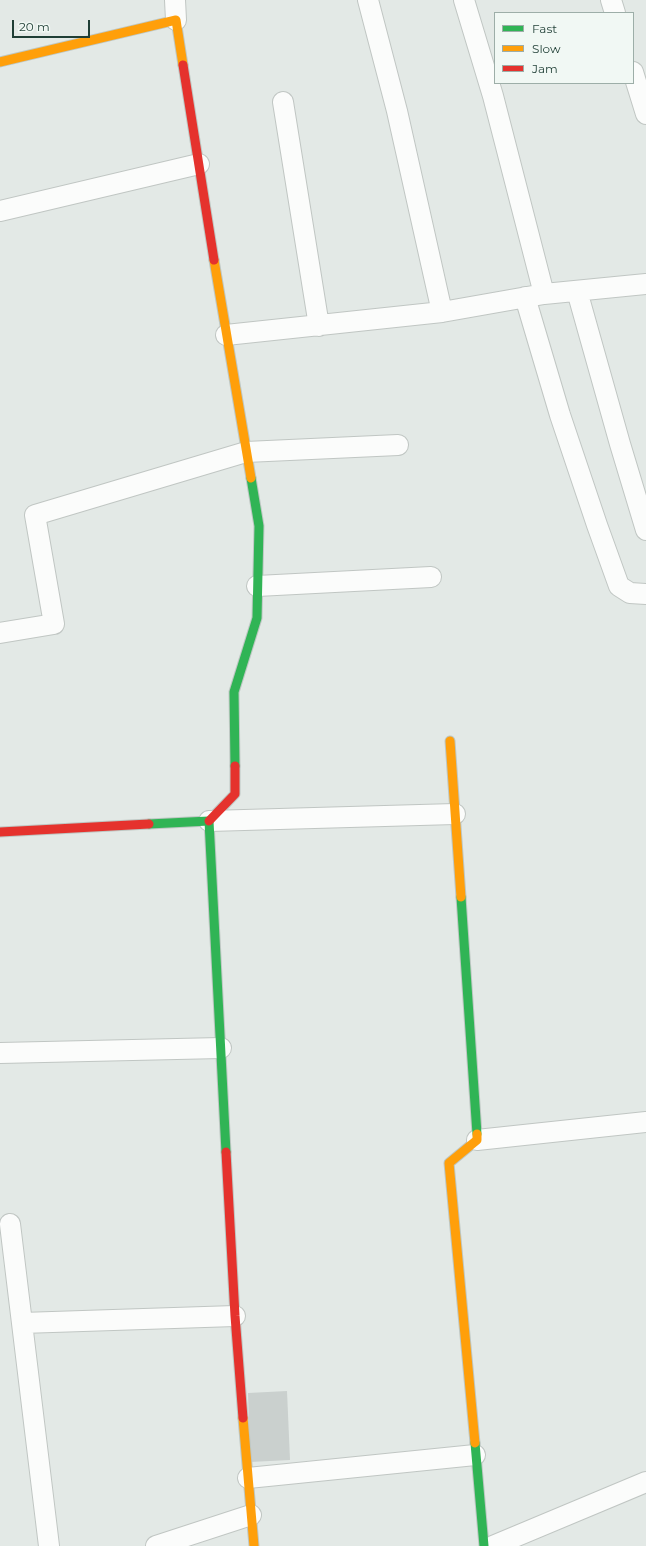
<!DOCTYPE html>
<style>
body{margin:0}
#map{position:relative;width:646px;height:1546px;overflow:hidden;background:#e3e9e6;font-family:Montserrat,sans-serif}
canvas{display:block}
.legend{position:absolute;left:494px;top:12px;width:140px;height:72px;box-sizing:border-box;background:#f1f8f4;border:1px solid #9daea8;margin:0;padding:5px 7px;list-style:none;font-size:12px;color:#1f3e35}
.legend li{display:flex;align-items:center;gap:8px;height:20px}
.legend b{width:20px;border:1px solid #9daea8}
.scale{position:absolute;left:12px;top:20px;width:78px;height:18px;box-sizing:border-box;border:2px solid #1f3e35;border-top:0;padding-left:5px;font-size:12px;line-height:14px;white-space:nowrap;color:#1f3e35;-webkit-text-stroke:3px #f1f8f4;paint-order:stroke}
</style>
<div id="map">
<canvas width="646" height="1546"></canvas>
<ul class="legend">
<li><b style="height:5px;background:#30b455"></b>Fast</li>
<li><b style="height:5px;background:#ff9f0a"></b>Slow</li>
<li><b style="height:5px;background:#e5322d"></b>Jam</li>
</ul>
<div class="scale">20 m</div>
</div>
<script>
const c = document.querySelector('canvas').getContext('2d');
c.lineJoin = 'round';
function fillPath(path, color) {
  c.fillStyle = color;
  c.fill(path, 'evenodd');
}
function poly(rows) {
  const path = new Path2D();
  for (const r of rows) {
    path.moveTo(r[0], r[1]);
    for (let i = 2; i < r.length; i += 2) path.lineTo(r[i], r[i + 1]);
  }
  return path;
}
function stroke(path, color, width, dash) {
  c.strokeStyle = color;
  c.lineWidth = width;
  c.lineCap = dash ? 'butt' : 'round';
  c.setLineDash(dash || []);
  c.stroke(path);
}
fillPath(poly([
 [287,1391,290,1460,250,1462,248,1393]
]), '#cad0ce');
const street = poly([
 [175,0,176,20],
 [368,0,397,111,442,312],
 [464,0,493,96,544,294],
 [611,0,615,13],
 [633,72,646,114],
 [283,102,319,326],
 [0,211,199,164],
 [577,291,620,444,646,530],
 [525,297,560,415,597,525,619,586,630,593,646,594],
 [226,335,442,312,544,294,646,284],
 [257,586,431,577],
 [0,633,54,624,35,515,246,452,398,445],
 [209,821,455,814],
 [0,1053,221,1048],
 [477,1140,646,1122],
 [10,1224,49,1546],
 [22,1323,235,1316],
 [248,1478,475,1455],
 [156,1546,251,1515],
 [493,1546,646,1482]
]);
const fast = poly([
 [235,766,234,692,257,618,259,526,251,478],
 [149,824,209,821,226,1152],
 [461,897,477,1134],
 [475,1443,484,1546]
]);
const slow = poly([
 [0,62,176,20,183,65],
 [214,260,251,478],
 [450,741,461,897],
 [243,1418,254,1546],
 [475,1443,449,1163,477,1140,477,1134]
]);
const jam = poly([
 [183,65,214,260],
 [209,821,235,794,235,766],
 [0,832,149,824],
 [226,1152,235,1316,243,1418]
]);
stroke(street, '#c0c6c3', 22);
stroke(fast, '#bec7c3', 11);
stroke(slow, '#bec7c3', 11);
stroke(jam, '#bec7c3', 11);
stroke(street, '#fbfcfb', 20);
stroke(fast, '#30b455', 9);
stroke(slow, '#ff9f0a', 9);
stroke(jam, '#e5322d', 9);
</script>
